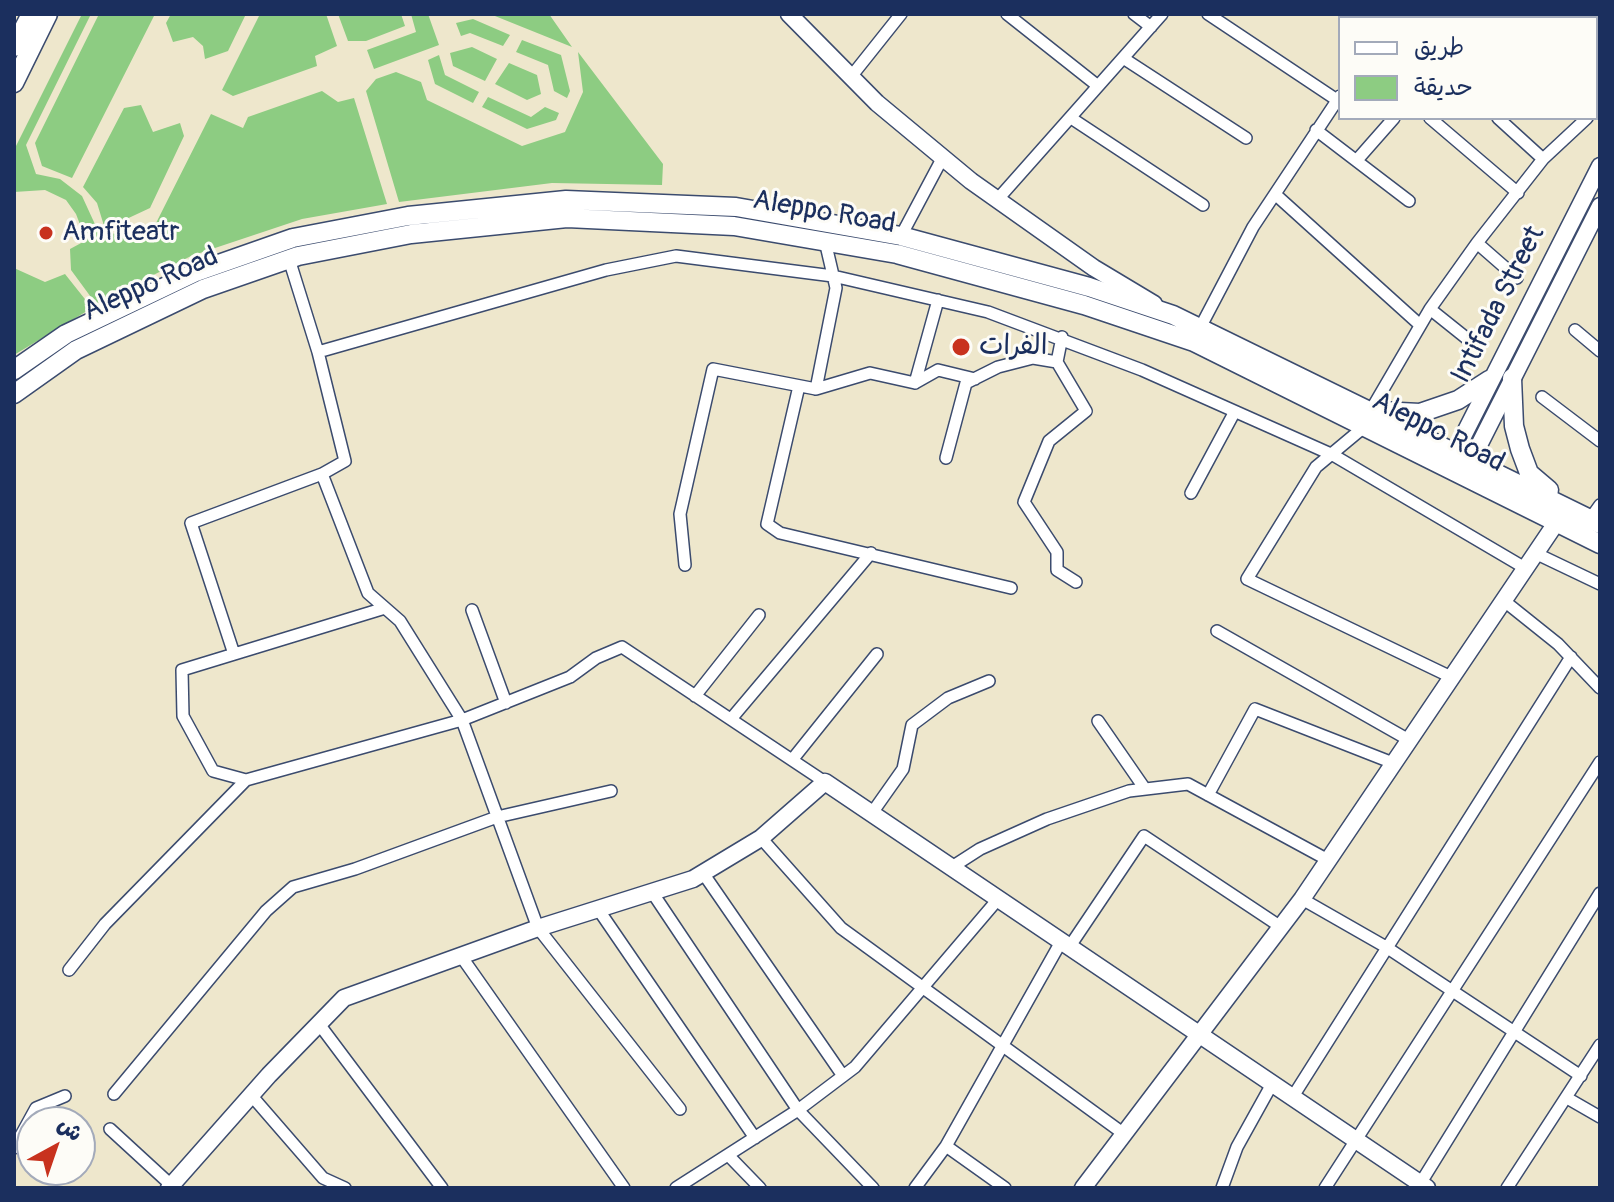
<!DOCTYPE html>
<meta charset="utf-8">
<style>
body{margin:0}
#map{position:relative;width:1614px;height:1202px;overflow:hidden;background:#eee7cc;font-family:Pangolin,"Playpen Sans Arabic",sans-serif}
canvas{display:block}
.frame{position:absolute;inset:0;border:16px solid #1b2f5e;pointer-events:none}
.legend{position:absolute;left:1338px;top:16px;width:260px;height:104px;box-sizing:border-box;background:#fdfcf7;border:2px solid #a3aaba;margin:0;padding:10px 14px;list-style:none;font-size:24px;color:#1b2f5e}
.legend li{display:flex;align-items:center;gap:16px;height:40px}
.legend b{width:40px;border:2px solid #a3aaba}
.north{position:absolute;left:16px;top:1106px;width:80px;height:80px;box-sizing:border-box;background:#fdfcf7;border:2px solid #a3aaba;border-radius:50%;rotate:40deg;font-size:22px;font-weight:700;line-height:32px;text-align:center;color:#1b2f5e}
.north::after{content:'';display:block;margin:auto;width:28px;height:36px;background:#c8321e;clip-path:polygon(50% 0,100% 100%,50% 72%,0 100%)}
</style>
<div id="map">
<canvas width="1614" height="1202"></canvas>
<div class="frame"></div>
<ul class="legend">
<li><b style="height:10px;background:#fff"></b>طريق</li>
<li><b style="height:22px;background:#8dcc82"></b>حديقة</li>
</ul>
<div class="north">ش</div>
</div>
<script>
const c = document.querySelector('canvas').getContext('2d');
c.lineJoin = 'round';
function fillPath(path, color) {
  c.fillStyle = color;
  c.fill(path, 'evenodd');
}
function poly(rows) {
  const path = new Path2D();
  for (const r of rows) {
    path.moveTo(r[0], r[1]);
    for (let i = 2; i < r.length; i += 2) path.lineTo(r[i], r[i + 1]);
  }
  return path;
}
function stroke(path, color, width, dash) {
  c.strokeStyle = color;
  c.lineWidth = width;
  c.lineCap = dash ? 'butt' : 'round';
  c.setLineDash(dash || []);
  c.stroke(path);
}
function drawText(font, color, halo, rows, align = 'center') {
  c.font = font + ' Pangolin,"Playpen Sans Arabic",sans-serif';
  c.lineWidth = 6;
  c.setLineDash([]);
  c.textBaseline = 'middle';
  c.strokeStyle = halo;
  c.fillStyle = color;
  for (const [text, x, y, turn = 0] of rows) {
    c.save();
    c.translate(x, y);
    c.rotate((+turn || 0) * Math.PI / 180);
    c.textAlign = isNaN(turn) ? turn : align;
    if (halo) c.strokeText(text, 0, 0);
    c.fillText(text, 0, 0);
    c.restore();
  }
}
fillPath(poly([
 [82,14,91,14,26,145,36,174,60,179,82,196,99,233,150,235,211,114,243,128,248,117,322,91,338,102,354,98,387,204,302,219,191,256,96,304,71,270,70,249,83,242,84,235,76,214,66,200,45,190,14,192,14,150],
 [99,14,155,14,72,178,42,166,35,143],
 [171,14,246,14,228,51,205,59,203,46,193,37,173,42,166,23],
 [260,14,326,14,337,46,315,56,317,66,233,96,222,90],
 [338,14,401,14,405,26,366,41,348,41],
 [411,14,428,14,439,45,374,69,367,50,416,32],
 [490,14,549,14,572,47],
 [473,19,510,35,503,46,470,33,461,36,456,23],
 [522,40,561,55,570,91,567,98,554,91,548,65,516,52],
 [472,47,497,59,485,81,453,66,450,53],
 [578,52,663,164,662,185,552,183,399,202,366,91,376,79,396,72,421,82,427,100,522,146,565,132,583,92],
 [439,55,445,75,479,92,473,103,435,84,428,60],
 [509,63,537,75,541,94,527,100,495,84],
 [488,97,531,117,545,107,559,113,556,120,527,129,482,107],
 [141,105,153,132,180,123,184,136,150,208,105,229,97,203,83,187,124,108],
 [14,268,45,282,65,274,92,308,14,355]
]), '#8dcc82');
const street = poly([
 [1007,14,1098,86],
 [1134,14,1151,27],
 [1208,14,1337,100],
 [1385,14,1390,18],
 [1497,14,1502,18],
 [1401,18,1404,14],
 [1123,58,1246,138],
 [850,78,901,14],
 [1596,94,1600,97],
 [1596,110,1600,106],
 [1071,118,1203,205],
 [1430,118,1518,193],
 [1498,118,1543,159],
 [1316,130,1409,201],
 [1357,160,1394,118],
 [1276,195,1420,325],
 [997,200,1162,14],
 [901,236,943,157],
 [1477,243,1517,278],
 [938,300,915,383,938,370,975,379],
 [1430,309,1470,341],
 [1201,326,1253,227,1340,96],
 [1575,330,1600,351],
 [318,352,606,270,676,256,833,276,988,312,1142,370,1333,455,1525,568],
 [1057,362,1086,411,1049,441,1024,502,1057,552,1057,570,1076,582],
 [799,386,767,524,780,533,1011,588],
 [816,389,870,373,915,383],
 [1542,397,1600,441],
 [1371,410,1430,309,1477,243,1543,159,1587,118],
 [1364,427,1316,467,1247,579,1451,677],
 [946,458,966,383,998,367,1033,358,1057,362,1062,337],
 [1191,493,1234,413],
 [1590,519,1600,505],
 [1535,553,1600,584],
 [685,565,680,514,713,369,816,389,836,288,825,241],
 [1503,600,1558,644,1600,688],
 [472,610,506,703],
 [1217,631,1409,740],
 [234,654,191,523,322,474,345,461,318,352,289,259],
 [695,696,759,615],
 [731,719,871,553],
 [1098,721,1145,789],
 [792,760,877,654],
 [246,780,213,771,183,716,182,670,385,608],
 [1208,795,1255,709,1393,763],
 [872,813,903,769,912,725,948,698,989,681],
 [761,838,841,928,1124,1134],
 [952,867,980,849,1047,819,1129,791,1188,784,1328,860],
 [703,873,843,1076],
 [652,892,798,1110,873,1188],
 [1302,899,1386,947,1581,1076],
 [598,909,755,1138],
 [1070,946,1144,836,1281,927],
 [461,956,624,1188],
 [69,970,105,924,246,780,462,720,400,621,368,593,322,474],
 [319,1024,442,1188],
 [114,1094,266,911,293,887,355,869,497,817,611,791],
 [251,1095,323,1178,345,1188],
 [1292,1098,1571,657],
 [1567,1098,1600,1117],
 [680,1109,538,928,462,720,570,677,596,658,622,647,825,782],
 [110,1129,171,1185],
 [946,1146,1005,1188],
 [14,1148,36,1108,65,1096],
 [728,1155,760,1188],
 [1420,1184,1600,893],
 [676,1188,798,1110,855,1067,999,898],
 [915,1188,946,1146,1062,940],
 [1222,1188,1237,1147,1272,1084],
 [1325,1188,1600,762],
 [1507,1188,1600,1045]
]);
const secondary = poly([
 [789,14,877,103,971,181,1094,268,1154,304],
 [1449,464,1600,166],
 [1467,469,1600,206],
 [169,1188,269,1075,344,998,538,928,693,879,761,838,825,782,1427,1188],
 [1083,1188,1302,899,1556,523]
]);
const primary = poly([
 [14,47,31,14],
 [14,83,48,14],
 [14,370,66,334,196,272,293,238,408,216,566,200,736,207,901,236,1089,287,1173,315,1600,524],
 [1512,378,1514,426,1520,449,1529,473,1549,490],
 [14,394,76,350,203,289,298,256,411,234,567,218,734,226,897,254,1084,305,1194,342,1600,544],
 [1380,411,1420,413,1458,400,1489,380]
]);
stroke(street, '#3b4b6e', 14);
stroke(secondary, '#3b4b6e', 19);
stroke(primary, '#3b4b6e', 21);
stroke(street, '#fff', 11);
stroke(secondary, '#fff', 16);
stroke(primary, '#fff', 18);
for (const [x, y, r, color] of [
 [46,233,8,"#c8321e"],
 [961,347,10,"#c8321e"]
]) {
  const dot = new Path2D();
  dot.arc(x, y, r, 0, 2 * Math.PI);
  c.fillStyle = color;
  c.fill(dot);
  stroke(dot, '#fdfcf7', 3);
}
drawText('28px', '#1b2f5e', '#fdfcf7', [
 ["Aleppo Road",824,213,10],
 ["Aleppo Road",151,285,-24],
 ["Intifada Street",1499,305,-63],
 ["Aleppo Road",1438,433,27]
]);
drawText('28px', '#1b2f5e', '#fdfcf7', [
 ["Amfiteatr",62,233],
 ["الفرات",979,347]
], 'left');
</script>
